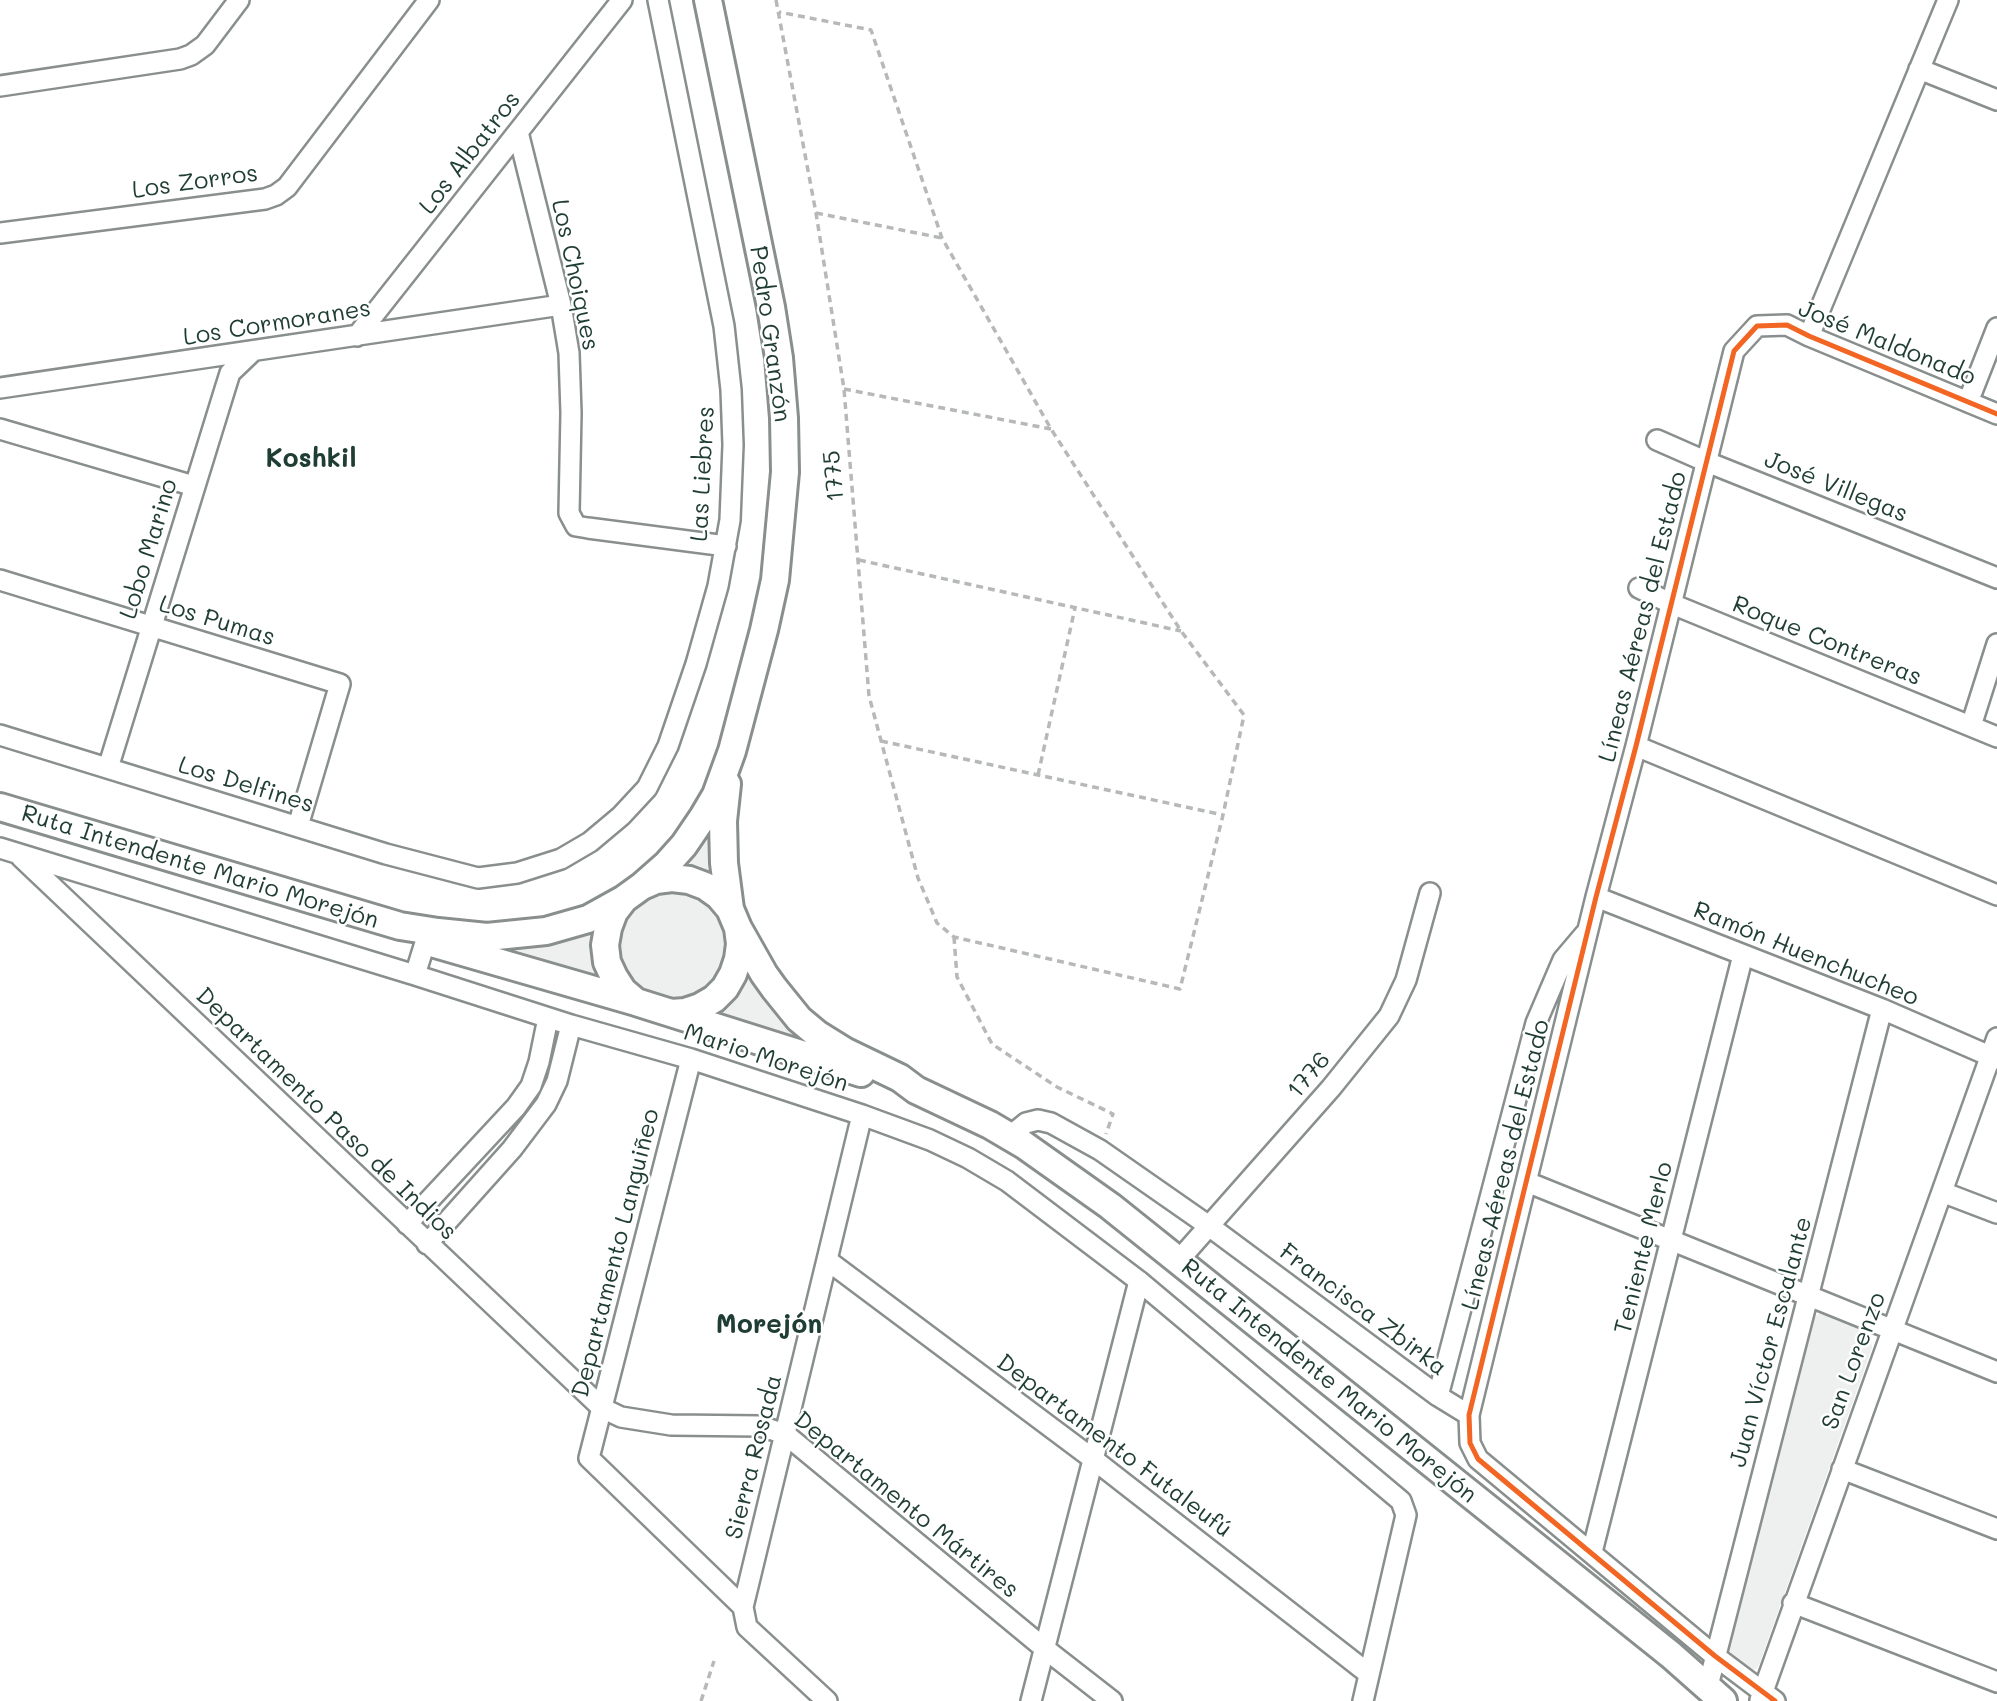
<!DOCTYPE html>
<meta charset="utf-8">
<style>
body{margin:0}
canvas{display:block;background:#fff}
</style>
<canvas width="1997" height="1701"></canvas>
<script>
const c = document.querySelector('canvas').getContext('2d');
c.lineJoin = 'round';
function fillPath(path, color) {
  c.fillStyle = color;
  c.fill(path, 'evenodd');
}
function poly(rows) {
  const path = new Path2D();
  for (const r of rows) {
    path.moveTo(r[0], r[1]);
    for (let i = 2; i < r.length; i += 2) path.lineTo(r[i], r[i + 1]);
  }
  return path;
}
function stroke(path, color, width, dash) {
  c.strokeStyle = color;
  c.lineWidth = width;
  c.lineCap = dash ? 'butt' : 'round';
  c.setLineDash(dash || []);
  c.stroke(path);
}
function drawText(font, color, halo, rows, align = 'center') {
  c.font = font + ' Mali,sans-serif';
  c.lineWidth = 5;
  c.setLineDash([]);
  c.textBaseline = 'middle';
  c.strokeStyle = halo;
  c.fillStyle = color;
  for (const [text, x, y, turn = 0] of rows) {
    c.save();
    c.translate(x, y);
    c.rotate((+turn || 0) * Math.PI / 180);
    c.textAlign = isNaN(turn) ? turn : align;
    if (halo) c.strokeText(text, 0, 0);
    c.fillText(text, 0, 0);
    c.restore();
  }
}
fillPath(poly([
 [715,811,715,876,697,869,677,865],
 [677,887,717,906,731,935,726,967,705,991,691,998,675,1000,659,998,644,991,634,982,626,971,621,959,619,946,620,933,624,920,631,909,651,893],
 [603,919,609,983,484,943],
 [745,966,820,1045,708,1013],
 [1820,1313,1865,1329,1870,1334,1872,1348,1759,1665,1756,1669,1750,1670,1727,1653,1724,1647,1813,1321,1816,1316]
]), '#edf0ef');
const minor = poly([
 [1919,69,1997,100],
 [0,86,180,59,191,55,205,45,239,0],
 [518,132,561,305,569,353,571,413,569,513,576,526,588,528,726,546],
 [0,233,265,199,276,195,287,187,429,0],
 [357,336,622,0],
 [1809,336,1948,0],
 [0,388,561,305],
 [1968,402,1997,328],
 [0,429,194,486],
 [1657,440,1707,462,1997,578],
 [0,580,340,684,298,826],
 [1639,588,1672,604,1997,737],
 [1971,726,1997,644],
 [0,735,386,854,478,878,517,873,561,859,590,842,621,816,647,788,668,746,696,664,718,586,730,520,733,445,731,390,724,326,658,0],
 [1636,746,1997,895],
 [108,768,225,389,230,373,252,352],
 [0,848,415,975,571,1025,691,1059,862,1115,930,1140,968,1158,1007,1181,1139,1281,1401,1501,1406,1515,1363,1701],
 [21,857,602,1408,621,1417,671,1425,760,1426,785,1434,1044,1648,1112,1701],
 [1596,897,1882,1009,1997,1059],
 [415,975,429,930],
 [691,1059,589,1458,743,1607,747,1627,827,1701],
 [1009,1137,1026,1123,1038,1120,1051,1123,1100,1150,1209,1226,1438,1396,1469,1415],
 [1527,1182,1997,1372],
 [1942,1192,1997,1213],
 [407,1224,516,1107,531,1086,539,1062,548,1018],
 [427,1244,512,1149,546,1104,557,1081,571,1025],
 [827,1260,1093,1459,1369,1674],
 [1178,1261,1331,1088,1389,1016,1406,980,1430,893],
 [1438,1396,1536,1023,1563,960,1585,934],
 [1842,1469,1997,1529],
 [1592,1552,1743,955],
 [1793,1603,1997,1682],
 [743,1607,862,1115],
 [1708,1686,1882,1009],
 [1760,1700,1997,1038],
 [1031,1701,1139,1281],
 [1775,1701,1715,1656,1478,1459,1470,1443,1469,1415,1596,897,1636,746,1734,351,1757,326,1787,325,1809,336,1997,414]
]);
const secondary = poly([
 [727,784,723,821,724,863,730,909],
 [0,807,400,926,438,932,487,937,546,931,588,919,624,899],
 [642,886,667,864,684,845,703,817,716,795,732,751,764,630,775,580,785,472,784,418,779,358,771,307,708,0],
 [738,928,764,974,774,988,799,1019,817,1034,846,1052,900,1078,916,1090,990,1125,1024,1145,1110,1206,1671,1655,1723,1701],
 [435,944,636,1002,861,1073],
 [636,1002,623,991,614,977,607,962,605,945,608,928,614,912,624,899,642,886,656,880,672,878,689,880,705,886,719,896,730,909,738,928,740,944,738,959,733,974,725,988,714,999,700,1007,685,1012,671,1013]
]);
stroke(minor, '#898f8d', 24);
stroke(secondary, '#898f8d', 32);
stroke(poly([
 [776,0,816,213,844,389,869,696,918,878,937,923,954,937,1180,989,1223,815,1244,715,1181,631,1051,429,942,238,871,30,779,12],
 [816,213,942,238],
 [844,389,1051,429],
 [859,560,1181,631],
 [881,741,1223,815],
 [1038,775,1075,608],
 [954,937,957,977,992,1044,1057,1087,1113,1114,1106,1134],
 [701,1701,714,1661]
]), '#b6b9b8', 3.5, [7, 5]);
stroke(minor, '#fff', 19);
stroke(secondary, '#fff', 26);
stroke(poly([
 [1775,1701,1715,1656,1478,1459,1470,1443,1469,1415,1596,897,1636,746,1734,351,1757,326,1787,325,1809,336,1997,414]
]), '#f26522', 5);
drawText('24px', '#1f3d34', '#fff', [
 ["Los Albatros",470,153,-52],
 ["Los Zorros",195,182,-8],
 ["Los Choiques",575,275,78],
 ["Los Cormoranes",277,323,-9],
 ["Pedro Granzón",770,334,82],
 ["José Maldonado",1887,343,22],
 ["Las Liebres",703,474,-87],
 ["1775",834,476,-95],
 ["José Villegas",1836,487,22],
 ["Lobo Marino",149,549,-73],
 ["Líneas Aéreas del Estado",1643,617,-76],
 ["Los Pumas",217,621,17],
 ["Roque Contreras",1827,641,22],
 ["Los Delfines",246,785,17],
 ["Ruta Intendente Mario Morejón",200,867,17],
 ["Ramón Huenchucheo",1806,954,22],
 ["Mario Morejón",766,1058,18],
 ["1776",1309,1075,-50],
 ["Departamento Paso de Indios",326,1114,44],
 ["Líneas Aéreas del Estado",1506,1165,-76],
 ["Teniente Merlo",1644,1248,-76],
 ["Departamento Languiñeo",616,1253,-76],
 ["Francisca Zbirka",1363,1310,37],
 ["Juan Víctor Escalante",1771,1342,-75],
 ["San Lorenzo",1854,1361,-70],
 ["Ruta Intendente Mario Morejón",1329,1381,39],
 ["Departamento Futaleufú",1114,1446,37],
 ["Sierra Rosada",754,1457,-76],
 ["Departamento Mártires",906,1505,39]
]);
drawText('bold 26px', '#1f3d34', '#fff', [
 ["Koshkil",311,459],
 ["Morejón",769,1325]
]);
</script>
